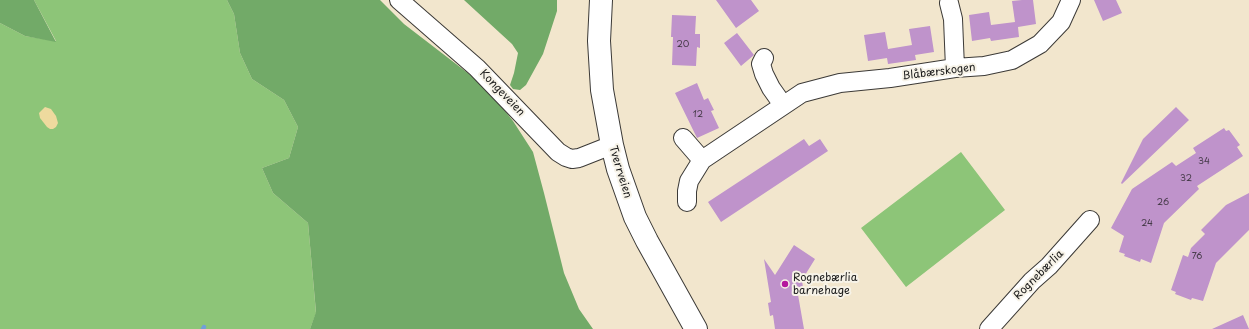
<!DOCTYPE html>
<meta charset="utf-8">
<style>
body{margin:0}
canvas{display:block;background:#f2e6cd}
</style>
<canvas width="1249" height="329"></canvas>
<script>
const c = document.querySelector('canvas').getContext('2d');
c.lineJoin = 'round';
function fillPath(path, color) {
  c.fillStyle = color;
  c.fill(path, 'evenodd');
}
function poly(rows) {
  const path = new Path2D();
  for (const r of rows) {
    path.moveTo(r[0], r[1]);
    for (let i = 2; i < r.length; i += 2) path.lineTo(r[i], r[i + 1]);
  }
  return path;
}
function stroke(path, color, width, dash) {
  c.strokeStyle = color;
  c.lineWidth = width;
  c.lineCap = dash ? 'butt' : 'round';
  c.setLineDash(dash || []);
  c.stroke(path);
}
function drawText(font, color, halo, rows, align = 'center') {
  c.font = font + ' "Playpen Sans",sans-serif';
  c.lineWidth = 4;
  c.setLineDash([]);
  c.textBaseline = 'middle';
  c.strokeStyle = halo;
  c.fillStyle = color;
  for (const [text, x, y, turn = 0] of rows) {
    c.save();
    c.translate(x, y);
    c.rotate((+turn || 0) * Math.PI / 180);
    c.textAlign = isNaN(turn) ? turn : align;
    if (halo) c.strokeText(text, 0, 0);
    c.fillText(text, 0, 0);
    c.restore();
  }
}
fillPath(poly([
 [34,0,227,0,234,14,240,53,252,79,284,100,298,127,289,158,262,168,273,193,308,223,316,313,310,329,0,329,0,23,25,36,56,41],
 [961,152,1005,210,906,287,861,228]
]), '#8dc578');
fillPath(poly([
 [0,0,34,0,56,42,25,36,0,23],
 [227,0,380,0,404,24,486,87,513,121,533,152,544,193,564,273,579,309,593,329,310,329,316,312,308,223,273,193,262,168,289,158,298,127,284,100,252,79,240,53,234,14],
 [464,0,557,0,557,11,543,54,526,85,520,90,513,89,510,85,514,73,518,53,512,44]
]), '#72aa68');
fillPath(poly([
 [45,107,51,109,56,116,58,123,56,127,53,129,50,129,47,127,40,118,39,113]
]), '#eeda9e');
stroke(poly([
 [203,329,204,327]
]), '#719fd9', 4.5);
fillPath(poly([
 [716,0,751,0,759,11,736,28],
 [1022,0,1033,0,1036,24,1018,27,1019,37,991,41,990,38,972,41,969,15,989,12,991,25,1015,22,1012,1],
 [1094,0,1116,0,1122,13,1103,21],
 [672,15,696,16,695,34,700,34,700,48,697,47,696,66,672,65,673,37,671,37],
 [930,26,934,52,915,55,916,60,888,64,887,58,868,61,864,35,885,32,888,49,912,45,909,29],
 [737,33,754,55,741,66,724,43],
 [697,83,704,100,708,98,714,110,711,111,719,128,697,138,675,93],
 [1176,107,1189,120,1122,184,1121,183,1143,139],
 [1224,128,1226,131,1229,130,1240,145,1237,147,1243,156,1197,186,1199,189,1164,223,1151,263,1141,259,1140,262,1124,256,1125,254,1119,252,1124,236,1111,228,1132,189,1172,162,1176,166,1196,153,1193,148],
 [804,139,809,146,820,139,828,151,721,222,708,202],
 [1249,193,1249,230,1216,263,1203,301,1192,298,1191,300,1175,294,1176,292,1171,290,1183,255,1188,257,1191,248,1205,234,1201,230,1226,205],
 [794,245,815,259,802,280,803,288,797,289,804,329,775,329,773,315,770,316,768,303,771,302,764,259,775,275],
 [1243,315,1249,329,1212,329]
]), '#bf93cb');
const minor = poly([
 [399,0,477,68,558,152,566,157,572,159,579,158,612,145],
 [949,3,953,19,955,68],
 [764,58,761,64,764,74,771,88,783,105],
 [683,138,702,160],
 [687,202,687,191,689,181,702,160,802,93,840,83,890,78,955,68,984,66,1012,60,1040,44,1061,22,1071,0],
 [989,329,1032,281,1049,266,1090,220]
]);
const major = poly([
 [601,0,599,41,602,90,612,145,618,169,635,217,647,241,696,329]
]);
stroke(minor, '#3c3a37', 20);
stroke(major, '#3c3a37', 24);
stroke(minor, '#fff', 18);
stroke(major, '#fff', 22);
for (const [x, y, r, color] of [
 [785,284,4,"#b5179e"]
]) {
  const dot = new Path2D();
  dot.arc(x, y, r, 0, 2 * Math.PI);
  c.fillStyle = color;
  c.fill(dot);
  stroke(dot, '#f7f3e8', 1.5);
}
drawText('9px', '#453a48', null, [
 ["20",683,45],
 ["12",698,115],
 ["34",1204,162],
 ["32",1186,179],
 ["26",1163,203],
 ["24",1147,224],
 ["76",1197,257]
]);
drawText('11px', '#1c1c1c', '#f7f3e8', [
 ["Blåbærskogen",939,72,-7],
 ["Kongeveien",502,93,46],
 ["Tverrveien",620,172,73],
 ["Rognebærlia",1039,275,-45]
]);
drawText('11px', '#1c1c1c', '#f7f3e8', [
 ["Rognebærlia",793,278],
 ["barnehage",793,291]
], 'left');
</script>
